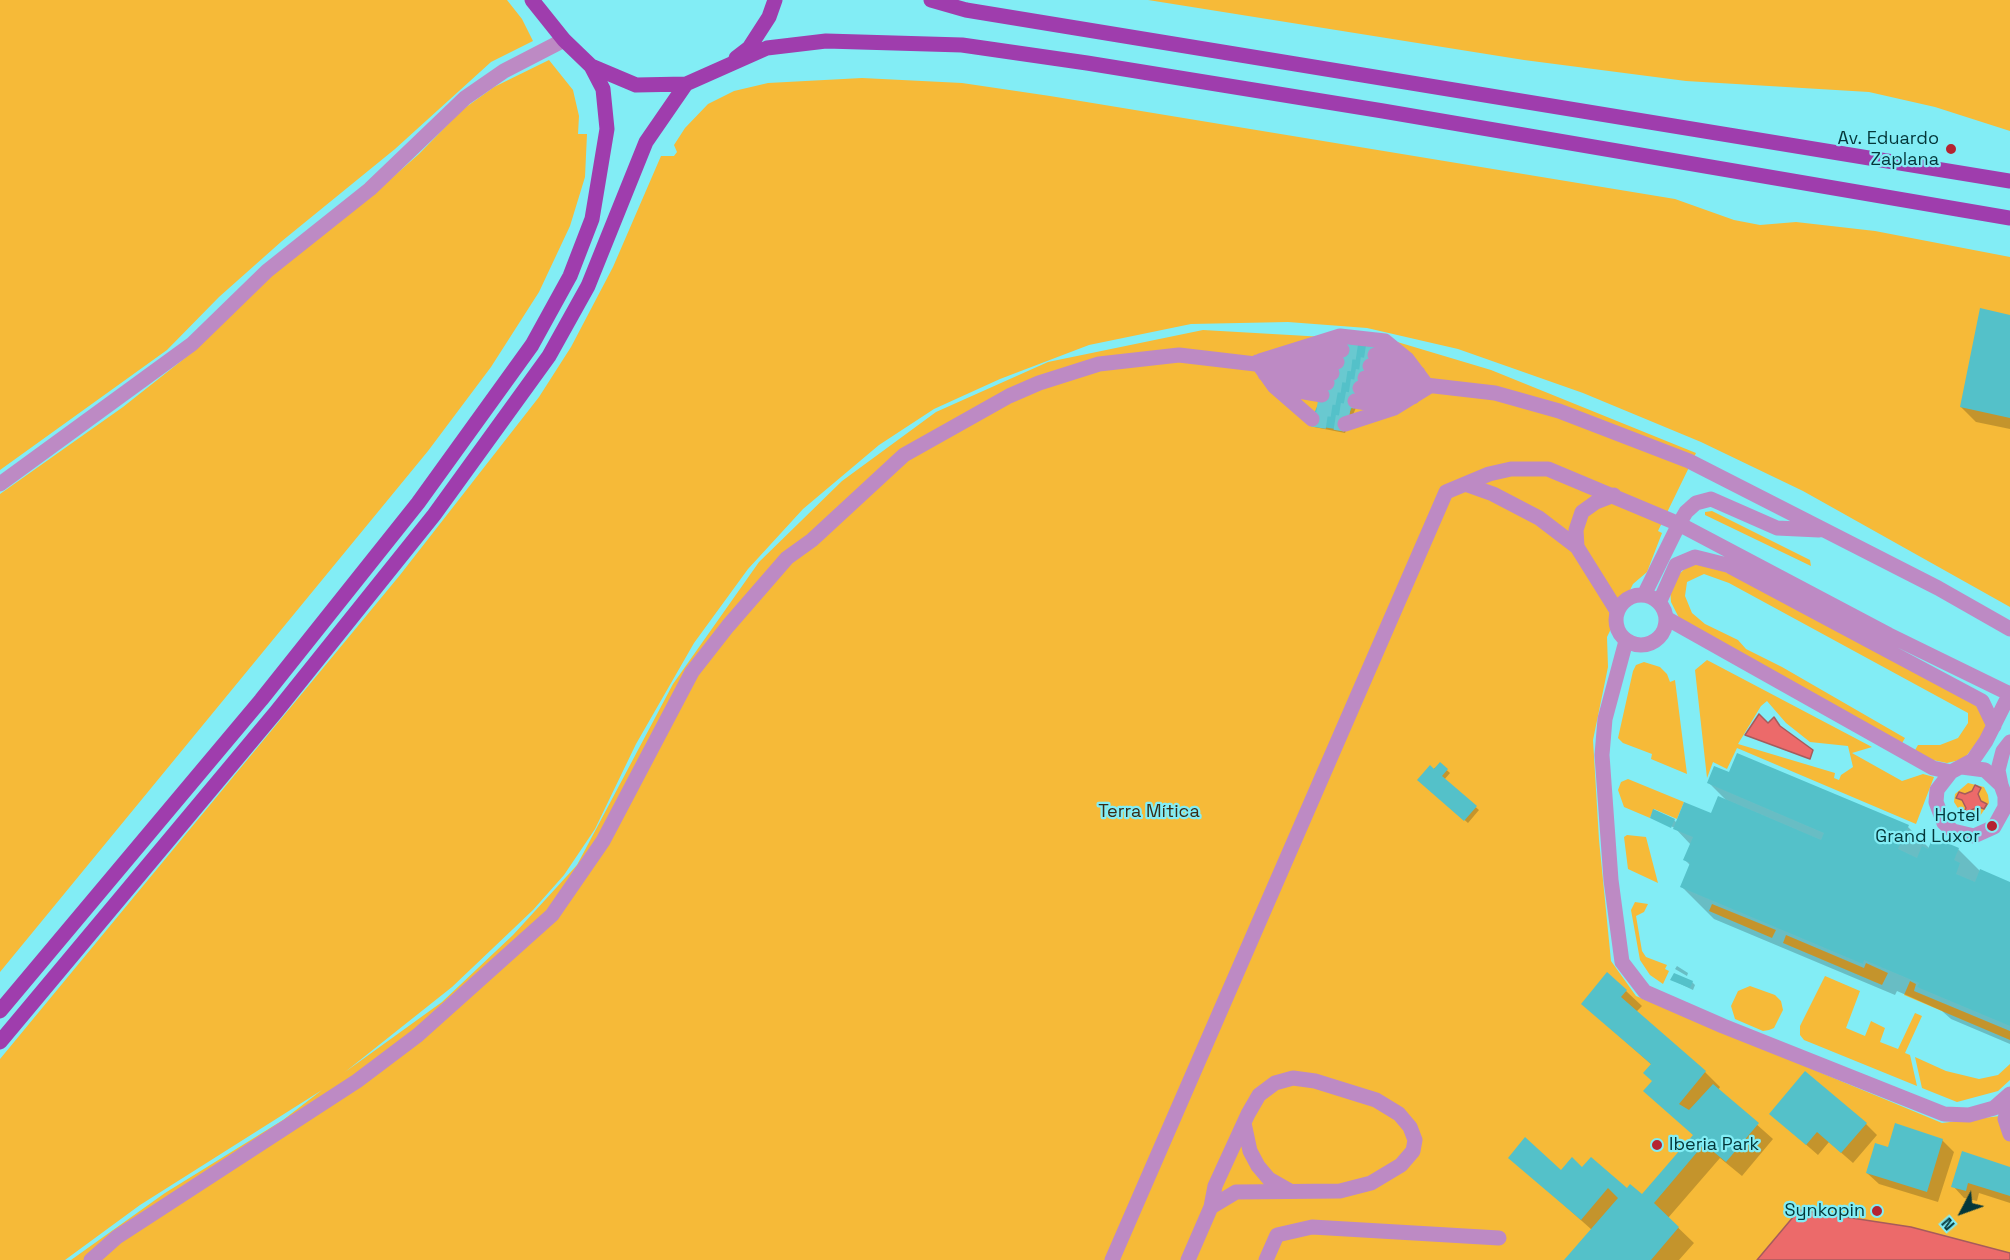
<!DOCTYPE html>
<meta charset="utf-8">
<style>
body{margin:0}
#map{position:relative;width:2010px;height:1260px;overflow:hidden;background:#82edf5;font-family:"Space Grotesk",sans-serif}
canvas{display:block}
.north{position:absolute;left:1932px;top:1182px;width:60px;height:60px;-webkit-text-stroke:4px #82edf5;paint-order:stroke;rotate:229deg;font-size:16px;font-weight:700;line-height:24px;text-align:center;color:#04373a}
.north::after{content:'';display:block;margin:auto;width:21px;height:27px;background:#04373a;clip-path:polygon(50% 0,100% 100%,50% 72%,0 100%)}
</style>
<div id="map">
<canvas width="2010" height="1260"></canvas>
<div class="north">N</div>
</div>
<script>
const c = document.querySelector('canvas').getContext('2d');
c.lineJoin = 'round';
function fillPath(path, color) {
  c.fillStyle = color;
  c.fill(path, 'evenodd');
}
function poly(rows) {
  const path = new Path2D();
  for (const r of rows) {
    if (r.length === 3) {
      path.moveTo(r[0] + r[2], r[1]);
      path.arc(r[0], r[1], r[2], 0, 2 * Math.PI);
      continue;
    }
    path.moveTo(r[0], r[1]);
    for (let i = 2; i < r.length; i += 2) path.lineTo(r[i], r[i + 1]);
  }
  return path;
}
function stroke(path, color, width, dash) {
  c.strokeStyle = color;
  c.lineWidth = width;
  c.lineCap = dash ? 'butt' : 'round';
  c.setLineDash(dash || []);
  c.stroke(path);
}
function drawText(font, color, halo, rows, align = 'center') {
  c.font = font + ' "Space Grotesk",sans-serif';
  c.lineWidth = 4.5;
  c.setLineDash([]);
  c.textBaseline = 'middle';
  c.strokeStyle = halo;
  c.fillStyle = color;
  for (const [text, x, y, turn = 0] of rows) {
    c.save();
    c.translate(x, y);
    c.rotate((+turn || 0) * Math.PI / 180);
    c.textAlign = isNaN(turn) ? turn : align;
    if (halo) c.strokeText(text, 0, 0);
    c.fillText(text, 0, 0);
    c.restore();
  }
}
fillPath(poly([
 [0,0,507,0,522,19,533,41,491,62,395,149,282,241,219,297,167,350,0,470],
 [1148,0,2010,0,2010,131,1935,107,1869,92,1686,81,1524,60],
 [549,60,573,90,579,116,578,134,587,134,585,177,570,226,539,292,491,367,428,451,0,972,0,494,123,407,190,354,278,269,369,198,419,154,462,110,494,87],
 [862,78,962,83,1050,96,1675,199,1734,220,1760,225,1796,222,1875,231,2010,257,2010,607,1803,491,1701,442,1583,393,1458,349,1367,328,1288,322,1191,324,1089,345,1000,379,934,409,879,445,803,509,748,569,694,643,636,744,595,829,564,875,533,910,452,987,345,1072,442,1002,513,935,577,865,673,684,759,562,842,481,936,412,1048,362,1203,330,1394,341,1491,370,1696,453,1658,531,1662,533,1647,572,1633,584,1607,637,1608,667,1593,740,1599,840,1611,961,1636,996,1942,1123,2000,1116,2010,1108,2010,1260,71,1260,165,1193,283,1120,322,1090,140,1205,65,1260,0,1260,0,1059,400,575,539,397,571,347,613,267,661,156,674,156,677,152,674,145,685,128,708,104,734,91,768,83],
 [1712,511,1810,560,1811,566,1705,515,1705,512],
 [1696,563,1729,573,1968,699,1980,709,1987,729,1964,759,1947,763,1928,759,1914,752,1918,745,1940,745,1958,738,1968,723,1968,713,1729,583,1704,574,1687,582,1685,596,1692,613,1705,624,1738,640,1746,649,1782,667,1905,738,1902,743,1680,620,1671,602,1670,588,1677,576,1688,566],
 [1707,660,1872,747,1852,753,1902,781,1923,774,1934,777,1916,824,1737,748,1727,769,1713,762,1707,778,1695,670],
 [1767,701,1786,723,1810,742,1848,746,1853,767,1841,775,1839,780,1834,778,1835,773,1738,744,1761,706],
 [1644,662,1660,667,1667,674,1670,682,1675,680,1687,774,1651,759,1652,754,1623,743,1618,738,1633,671,1636,665],
 [1628,779,1684,802,1677,819,1654,809,1650,818,1624,807,1618,790,1621,782],
 [1968,783,1984,787,1988,795,1989,803,1980,816,1971,818,1963,816,1954,802,1955,794],
 [1627,835,1646,837,1658,883,1628,869,1624,837],
 [1635,902,1648,904,1644,912,1636,916,1642,951,1646,957,1667,965,1665,969,1669,971,1663,984,1650,975,1640,960,1631,910],
 [1712,904,1776,930,1772,938,1709,911],
 [1786,935,1864,968,1866,963,1888,973,1882,985,1783,943],
 [1825,976,1860,991,1846,1028,1865,1036,1871,1021,1885,1028,1880,1042,1898,1049,1915,1013,1922,1016,1905,1053,1910,1055,1917,1086,1804,1040,1800,1035,1800,1026],
 [1910,981,1916,984,1914,991,2010,1031,2010,1040,1904,995],
 [1750,986,1775,995,1781,1001,1783,1010,1774,1028,1769,1030,1763,1031,1735,1019,1731,1006,1738,991],
 [1915,1057,1946,1071,1979,1079,1998,1075,2010,1064,2010,1080,1998,1091,1957,1102,1922,1088]
]), '#f6ba38');
const water = poly([
 [1759,714,1768,723,1774,717,1780,726,1813,750,1810,759,1745,735,1759,714],
 [1975,785,1981,788,1978,794,1981,801,1987,804,1984,809,1979,807,1971,810,1969,816,1963,814,1966,808,1962,800,1956,798,1959,792,1965,794,1972,791,1975,785],
 [1799,1210,1911,1227,2010,1253,2010,1260,1757,1260,1799,1210]
]);
fillPath(water, '#ec6a6a');
stroke(water, '#a65b5c', 1.5);
fillPath(poly([
 [2010,316,2010,429,1976,422,1961,407],
 [1347,342,1382,348,1345,433,1314,427,1311,424],
 [1440,764,1450,773,1444,780,1479,810,1468,823,1419,780],
 [1730,774,1908,827,1930,849,1958,849,1981,872,2010,884,2010,1044,1951,1019,1942,1011,1897,991,1895,995,1714,919,1682,887,1691,866,1685,860,1691,845,1675,828,1651,817,1674,820,1677,823,1712,815,1728,802,1709,783],
 [1677,966,1688,973,1687,976,1675,969],
 [1672,980,1692,982,1695,985,1693,990],
 [1626,991,1642,1006,1636,1012,1705,1072,1720,1087,1718,1090,1773,1139,1742,1176,1720,1158,1668,1218,1694,1243,1679,1260,1566,1260,1592,1230,1510,1157,1561,1172,1582,1169,1642,1196,1694,1136,1653,1081,1652,1065,1583,1004],
 [1771,1114,1866,1124,1877,1135,1853,1163,1829,1142,1818,1155],
 [1942,1140,1954,1152,1938,1202,1879,1184,1867,1173,1889,1148],
 [2010,1168,2010,1203,1979,1193,1977,1201,1964,1198,1953,1186]
]), '#0003');
fillPath(poly([
 [1980,308,2010,315,2010,418,1960,407],
 [1346,340,1379,344,1342,430,1309,425],
 [1737,753,1909,825,1898,849,1917,858,1922,846,1928,849,1933,837,1959,848,1954,860,1960,863,1956,874,1975,882,1980,869,2010,882,2010,1026,1917,987,1919,983,1864,960,1863,964,1680,887,1690,863,1683,860,1693,837,1673,829,1684,802,1711,813,1718,796,1821,840,1824,833,1707,783,1714,766,1729,772],
 [1440,762,1448,769,1442,776,1477,806,1464,821,1417,780,1430,765,1434,769],
 [1653,809,1675,819,1671,828,1650,818],
 [1607,972,1627,990,1621,997,1706,1071,1679,1104,1689,1110,1713,1084,1759,1123,1726,1162,1704,1144,1654,1203,1679,1227,1651,1260,1564,1260,1618,1198,1608,1188,1581,1220,1508,1158,1525,1137,1561,1170,1572,1157,1582,1167,1591,1157,1627,1188,1630,1184,1642,1194,1693,1135,1643,1091,1652,1081,1643,1073,1651,1064,1581,1004],
 [1674,973,1693,981,1690,988,1670,980],
 [1805,1071,1867,1123,1841,1153,1817,1132,1806,1145,1769,1114],
 [1895,1123,1943,1139,1927,1192,1866,1173,1875,1143,1888,1147],
 [1962,1151,2010,1167,2010,1196,1968,1183,1966,1191,1951,1187]
]), '#54c1c9');
stroke(poly([
 [1342,350,1375,355],
 [1337,362,1370,366],
 [1332,373,1365,378],
 [1327,383,1360,388],
 [1322,395,1355,401],
 [1317,407,1350,412],
 [1312,419,1345,424]
]), '#69c9d0', 15, [15, 8]);
stroke(poly([
 [1312,346,1342,350],
 [1283,354,1337,362],
 [1375,355,1407,359],
 [1260,361,1340,336,1385,341,1407,359,1428,387],
 [1257,362,1274,386,1312,419],
 [1370,366,1418,373],
 [1265,374,1327,383],
 [1365,378,1495,393,1559,411,1689,461,1938,588,2010,629],
 [1275,387,1322,395],
 [1360,388,1413,397],
 [1355,401,1391,407],
 [1345,424,1394,408,1428,387],
 [0,484,192,344,267,271,370,189,465,98,504,71,564,40],
 [1465,484,1493,494,1539,518,1577,547,1617,611],
 [1577,547,1576,530,1582,512,1596,502,1614,495],
 [1731,567,1982,701,1994,726],
 [1641,620,25],
 [1644,595,1679,524,1686,512,1696,503,1711,499,1777,528,1819,530],
 [1659,603,1676,565,1695,557,1739,568],
 [1666,618,1933,768,1951,772],
 [1626,641,1605,719,1602,755,1611,880,1622,962,1645,992,1723,1026,1944,1114,1969,1115,1994,1108,2010,1094],
 [1962,767,1985,770,2001,785,2005,796,2005,807,1994,827,1974,836,1953,831,1944,823,1936,802,1937,790,1951,772,1973,760,1986,741,2010,693],
 [2001,785,1998,770,2003,751,2010,742],
 [2010,1098,2005,1119,2010,1134],
 [1244,1123,1250,1151,1258,1166,1269,1179,1290,1191],
 [91,1260,117,1237,357,1081,418,1035,552,915,603,841,692,672,728,626,787,558,812,540,904,455,1009,396,1039,383,1099,364,1179,355,1332,373],
 [1112,1260,1446,492,1489,474,1511,469,1548,469,1679,524,1889,635,2010,694],
 [1188,1260,1211,1207,1215,1186,1248,1114,1259,1095,1275,1083,1293,1078,1315,1081,1376,1100,1399,1114,1410,1127,1415,1140,1413,1151,1401,1165,1371,1183,1340,1191,1236,1192,1211,1207],
 [1266,1260,1277,1235,1312,1227,1499,1238]
]), '#bd8ac4', 15);
stroke(poly([
 [931,0,966,10,2010,181],
 [736,58,749,48,769,17,775,0],
 [591,66,636,85,686,84,767,48,826,41,962,45,1087,63,1383,111,2010,218],
 [0,1011,261,700,418,503,532,345,570,276,592,219,607,129,603,89,591,66,564,40,532,0],
 [0,1042,276,712,434,515,549,356,588,286,646,142,686,84]
]), '#9f3dad', 15);
for (const [x, y, r, color] of [
 [1951,149,6,"#b52331"],
 [1992,826,6,"#b52331"],
 [1657,1145,6,"#b52331"],
 [1877,1211,6,"#b52331"]
]) {
  const dot = new Path2D();
  dot.arc(x, y, r, 0, 2 * Math.PI);
  c.fillStyle = color;
  c.fill(dot);
  stroke(dot, '#82edf5', 2);
}
drawText('18px', '#04373a', '#82edf5', [
 ["Av. Eduardo",1939,139],
 ["Zaplana",1939,160],
 ["Hotel",1980,816],
 ["Grand Luxor",1980,837],
 ["Iberia Park",1669,1145,"left"],
 ["Synkopin",1865,1211]
], 'right');
drawText('18px', '#392d18', '#82edf5', [
 ["Terra Mítica",1149,812]
]);
</script>
